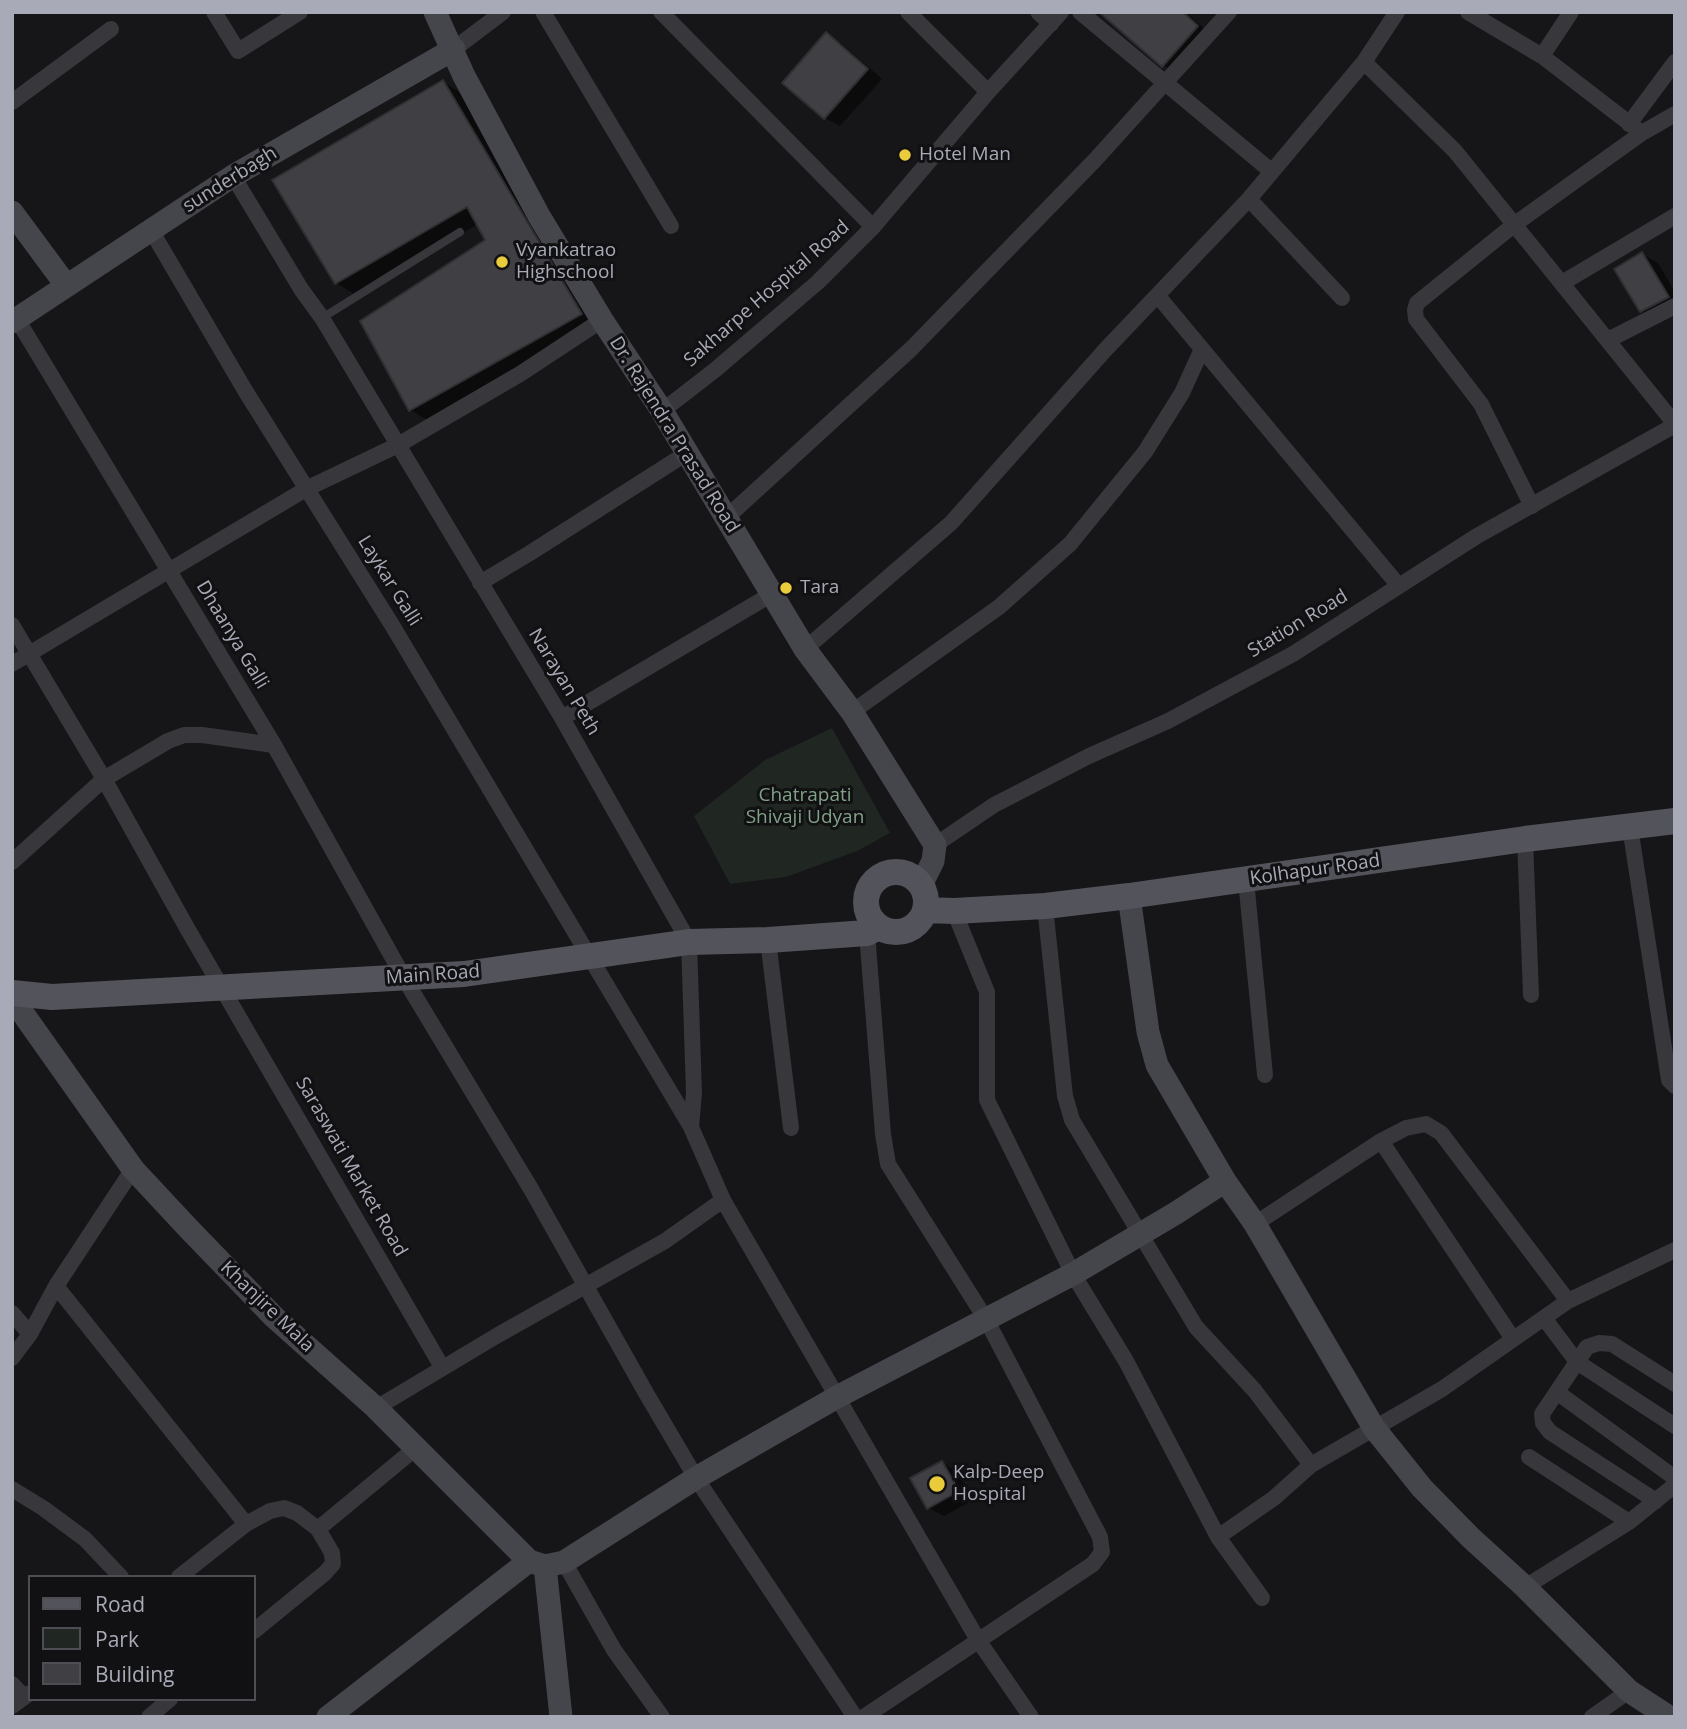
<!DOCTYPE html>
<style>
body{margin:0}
#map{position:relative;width:1687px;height:1729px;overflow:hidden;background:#161517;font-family:"Open Sans",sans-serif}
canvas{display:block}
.frame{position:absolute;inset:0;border:14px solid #a8aab7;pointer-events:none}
.legend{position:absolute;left:28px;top:1575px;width:228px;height:126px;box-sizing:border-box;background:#111012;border:2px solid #4d4e54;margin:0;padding:9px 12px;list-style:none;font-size:21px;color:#a8aab7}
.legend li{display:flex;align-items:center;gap:14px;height:35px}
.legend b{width:35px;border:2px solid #4d4e54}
</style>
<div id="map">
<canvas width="1687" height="1729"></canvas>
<div class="frame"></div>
<ul class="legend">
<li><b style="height:9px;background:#53535b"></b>Road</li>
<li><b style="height:19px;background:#202722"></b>Park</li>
<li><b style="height:19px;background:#403f44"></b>Building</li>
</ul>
</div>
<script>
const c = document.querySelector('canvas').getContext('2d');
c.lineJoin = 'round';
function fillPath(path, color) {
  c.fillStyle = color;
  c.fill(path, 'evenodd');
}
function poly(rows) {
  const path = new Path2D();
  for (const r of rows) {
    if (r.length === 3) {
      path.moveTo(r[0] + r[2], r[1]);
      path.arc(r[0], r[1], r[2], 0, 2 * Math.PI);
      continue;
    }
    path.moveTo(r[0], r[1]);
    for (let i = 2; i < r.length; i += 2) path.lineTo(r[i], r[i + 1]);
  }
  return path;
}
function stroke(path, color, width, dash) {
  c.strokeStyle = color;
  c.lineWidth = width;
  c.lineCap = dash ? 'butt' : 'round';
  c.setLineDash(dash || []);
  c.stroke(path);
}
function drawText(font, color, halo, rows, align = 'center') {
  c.font = font + ' "Open Sans",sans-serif';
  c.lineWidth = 6;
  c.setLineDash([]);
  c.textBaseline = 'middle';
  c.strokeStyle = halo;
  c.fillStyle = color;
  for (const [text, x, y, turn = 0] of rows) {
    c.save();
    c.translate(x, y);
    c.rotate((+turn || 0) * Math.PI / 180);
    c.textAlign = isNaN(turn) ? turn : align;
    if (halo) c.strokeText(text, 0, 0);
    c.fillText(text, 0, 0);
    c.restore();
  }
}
fillPath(poly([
 [832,728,890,833,857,851,786,877,730,884,694,816,765,760]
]), '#202722');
fillPath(poly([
 [1106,12,1186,12,1212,36,1178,74,1163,65],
 [826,35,841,43,882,79,840,126,825,118],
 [443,82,463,94,601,325,431,422,410,410,488,240,478,224,356,295,336,283],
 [1642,254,1658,263,1675,292,1675,310,1656,319,1641,311],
 [942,1463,957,1471,973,1500,944,1516,928,1508]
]), '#0007');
const building = poly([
 [1099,12,1183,12,1198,26,1162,67,1099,12],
 [826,32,868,69,824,119,782,83,826,32],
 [443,80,582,314,409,411,360,321,485,240,467,207,335,284,272,180,443,80],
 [1642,252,1669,297,1640,312,1614,269,1642,252],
 [942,1461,959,1491,927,1509,910,1478,942,1461]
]);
fillPath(building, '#403f44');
stroke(building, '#303033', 2);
stroke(poly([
 [322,318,460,232]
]), '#37373c', 8);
stroke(poly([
 [214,12,238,51,300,12],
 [543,12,671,226],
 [661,12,873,227],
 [908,12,988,92],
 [1038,12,1051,24],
 [1080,12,1271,171],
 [1468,12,1542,56,1642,133],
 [454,49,503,12],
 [1542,56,1571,12],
 [1364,62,1455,151,1675,424],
 [12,102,111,29],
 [1629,124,1675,62],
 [233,176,301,289,322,318,562,718,689,942,694,1093,691,1127],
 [1249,199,1342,298],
 [151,230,246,392,392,625,691,1127,723,1200,978,1640,1031,1717],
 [1562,283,1675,216],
 [1158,296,1399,586],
 [17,319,274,745,404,978,531,1189,646,1393,696,1478,855,1717],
 [1608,340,1675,306],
 [662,411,715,370,818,282,873,227,988,92,1061,12],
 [1532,506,1481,404,1416,319,1415,310,1417,303,1515,224,1642,133,1675,114],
 [726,518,911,349,1095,160,1229,12],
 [480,583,530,553,687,453],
 [12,625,104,779,187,928,442,1367],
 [805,649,951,523,1106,349,1249,199,1364,62,1397,12],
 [12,664,306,489,398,445,520,374,602,320],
 [852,712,999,607,1070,544,1145,452,1182,393,1202,349],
 [562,718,772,594],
 [1630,827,1669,1080,1675,1086],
 [1525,839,1531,995],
 [935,845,994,805,1089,756,1168,721,1293,654,1477,536,1675,425],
 [12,862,104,779,168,741,184,735,202,735,274,745],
 [1246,880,1265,1075],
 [1045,906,1065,1096,1072,1120,1196,1327,1255,1391,1311,1465],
 [954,911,987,992,987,1100,1073,1274,1126,1361,1218,1537,1274,1498,1311,1465,1442,1389,1568,1301,1675,1250],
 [768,940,791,1128],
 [1381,1141,1513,1339],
 [1255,1224,1381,1141,1406,1128,1426,1124,1441,1133,1568,1301],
 [56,1286,246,1524,179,1577],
 [12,1313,30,1334],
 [1544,1318,1577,1362,1675,1426],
 [12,1358,30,1334,56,1286,133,1169],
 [1558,1393,1675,1478],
 [376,1408,498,1335,665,1241,723,1200],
 [1529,1457,1629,1522],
 [12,1489,43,1508,85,1539,121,1577],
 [1656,1501,1550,1432,1543,1423,1542,1414,1587,1347,1599,1343,1612,1344,1675,1384],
 [246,1524,270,1511,284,1508,297,1513,318,1529,332,1553,333,1564,325,1573,254,1631],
 [318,1529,417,1447],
 [1218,1537,1262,1598],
 [564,1562,614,1650,662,1717],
 [1525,1587,1629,1522,1675,1485],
 [12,1684,24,1697],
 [12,1706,30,1693],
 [149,1717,170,1699],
 [864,1717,1093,1564,1102,1552,1100,1537,987,1321,888,1164,883,1134,867,933],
 [1592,1717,1629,1691]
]), '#37373c', 16);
stroke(poly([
 [435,12,464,76,539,216,602,320,662,411,805,649,852,712,935,845,933,861,921,885],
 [12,212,66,285],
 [12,322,233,176,454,49],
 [1129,896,1148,1032,1157,1065,1225,1181,1255,1224,1374,1428,1422,1488,1471,1538,1525,1587,1629,1691,1669,1717],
 [12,998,133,1169,188,1228,274,1317,376,1408,529,1561,545,1566,564,1562,696,1478,837,1397,1073,1274,1176,1213,1225,1181],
 [545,1566,561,1717],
 [328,1717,529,1561]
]), '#45454c', 23);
stroke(poly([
 [896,902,30],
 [925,910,954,911,1045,906,1129,896,1525,839,1675,821],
 [12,993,52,997,464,974,689,942,768,940,867,933,878,927]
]), '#53535b', 26);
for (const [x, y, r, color] of [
 [905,155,7,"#eacb3b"],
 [502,262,7,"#eacb3b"],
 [786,588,7,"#eacb3b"],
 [937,1484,9,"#eacb3b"]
]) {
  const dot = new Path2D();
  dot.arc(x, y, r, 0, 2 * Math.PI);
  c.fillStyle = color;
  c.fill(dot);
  stroke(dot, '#111012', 2.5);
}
drawText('19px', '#a8aab7', '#111012', [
 ["Hotel Man",919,155],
 ["Vyankatrao",516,251],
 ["Highschool",516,273],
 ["Tara",800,588],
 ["Kalp-Deep",953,1473],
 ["Hospital",953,1495]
], 'left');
drawText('19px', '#a8aab7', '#111012', [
 ["sunderbagh",230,180,-32],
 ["Sakharpe Hospital Road",767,294,-41],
 ["Dr. Rajendra Prasad Road",674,435,58],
 ["Laykar Galli",389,581,58],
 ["Station Road",1298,624,-31],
 ["Dhaanya Galli",232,635,59],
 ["Narayan Peth",564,682,59],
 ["Kolhapur Road",1315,870,-8],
 ["Main Road",433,975,-4],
 ["Saraswati Market Road",351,1167,60],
 ["Khanjire Mala",267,1307,44]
]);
drawText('19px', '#80a187', '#111012', [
 ["Chatrapati",805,796],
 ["Shivaji Udyan",805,818]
]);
</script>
